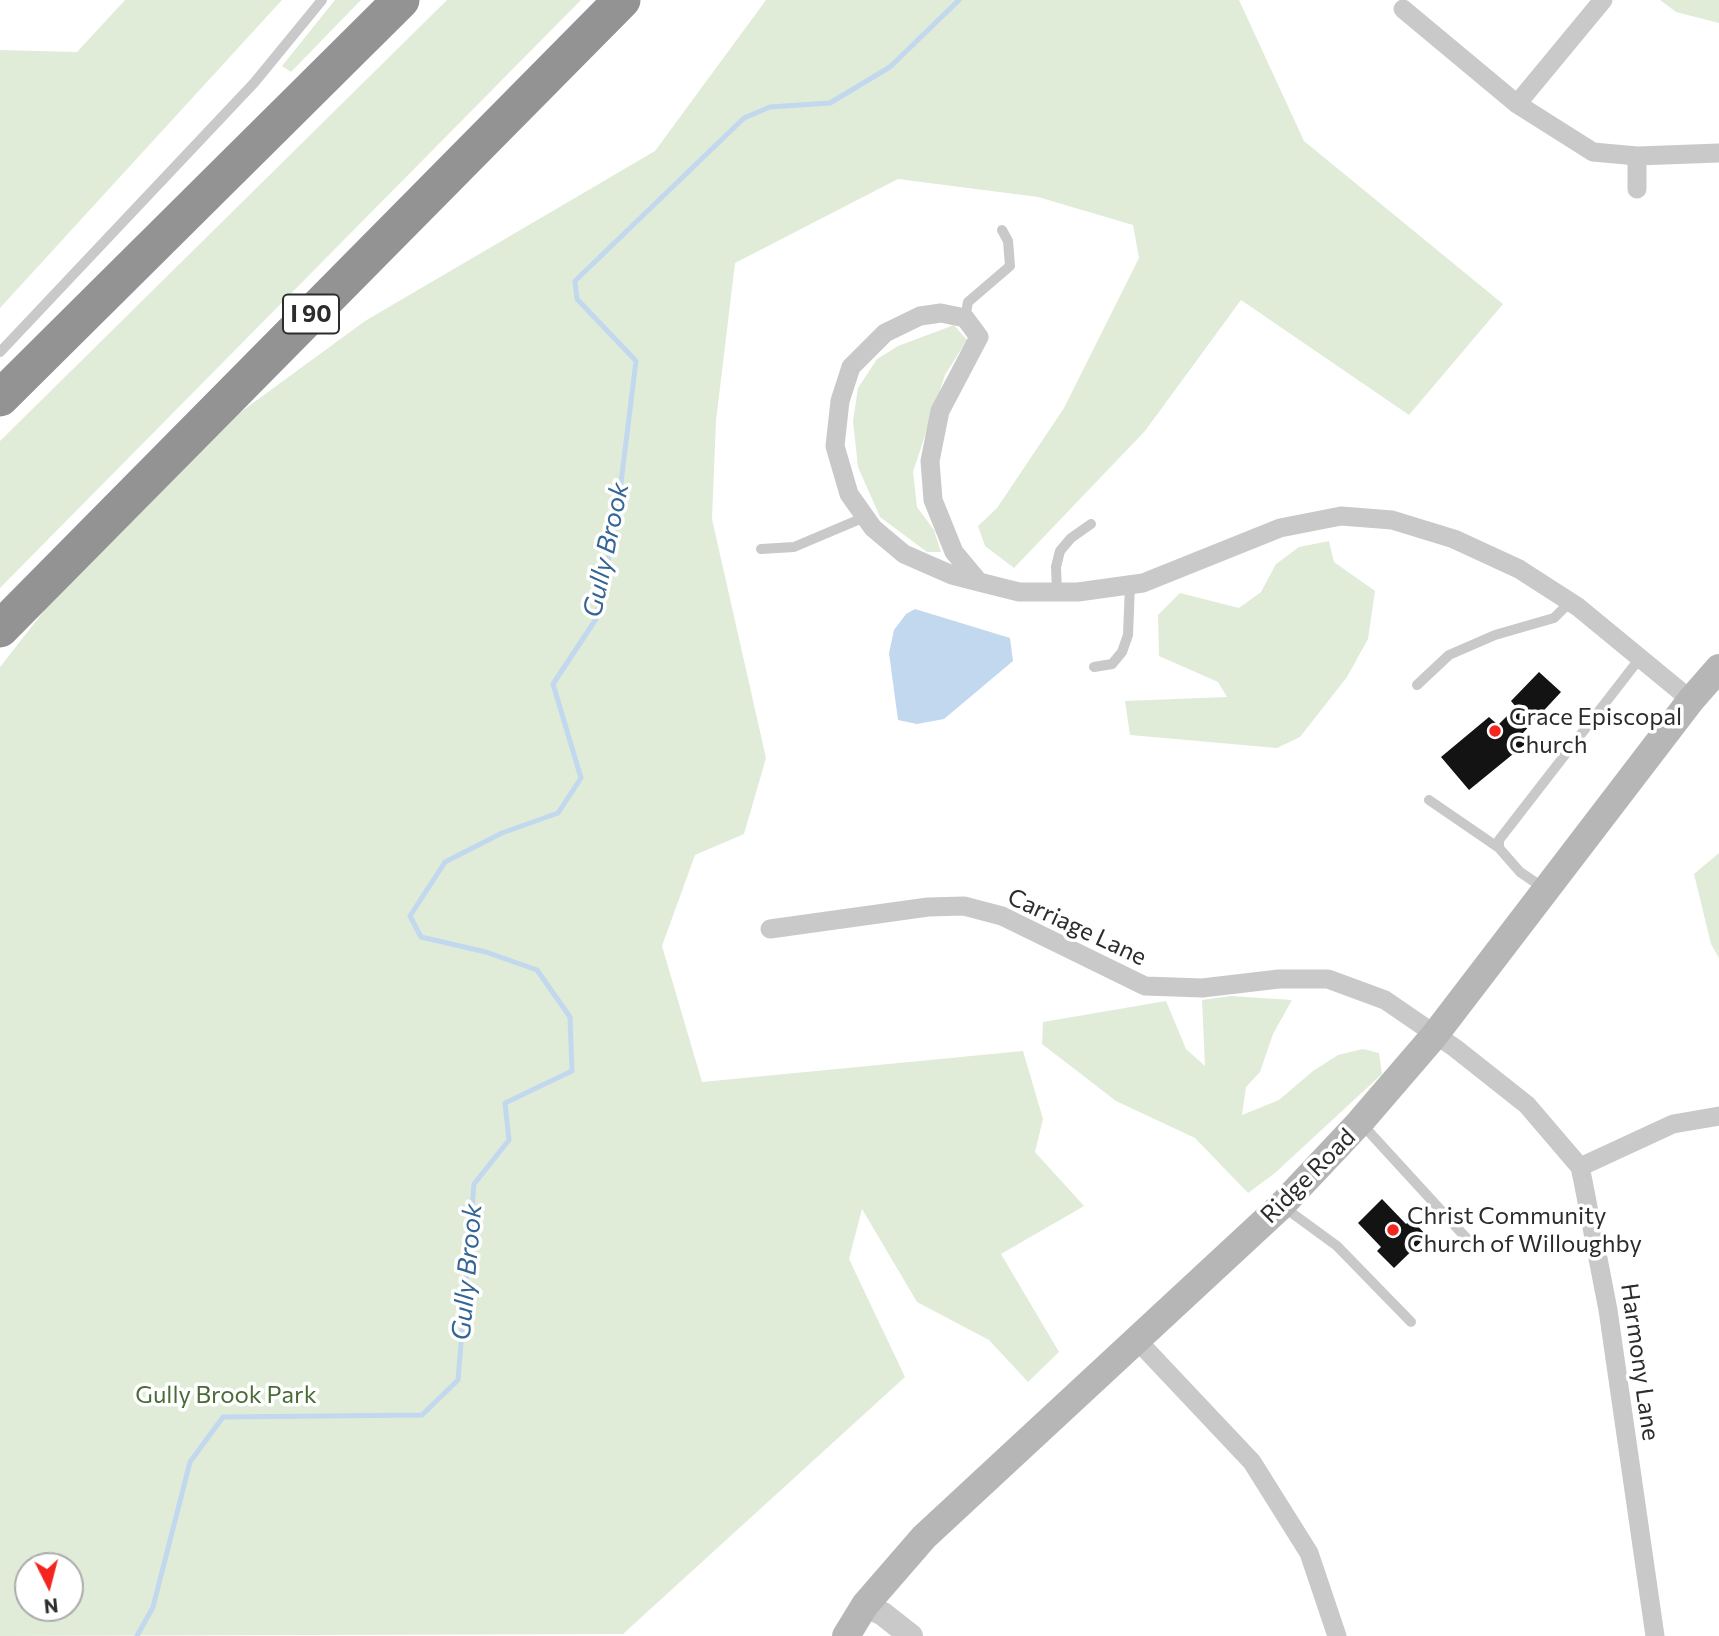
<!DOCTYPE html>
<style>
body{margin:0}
#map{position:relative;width:1719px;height:1636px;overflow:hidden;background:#fff;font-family:Commissioner,sans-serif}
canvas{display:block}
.north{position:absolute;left:14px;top:1552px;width:70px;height:70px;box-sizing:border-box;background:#fff;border:2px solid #ababab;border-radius:50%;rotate:174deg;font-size:19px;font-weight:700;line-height:28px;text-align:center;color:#2c2c2c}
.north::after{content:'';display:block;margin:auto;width:24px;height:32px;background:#f4251e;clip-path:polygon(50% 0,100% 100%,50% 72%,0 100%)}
</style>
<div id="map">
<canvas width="1719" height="1636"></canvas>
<div class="north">N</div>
</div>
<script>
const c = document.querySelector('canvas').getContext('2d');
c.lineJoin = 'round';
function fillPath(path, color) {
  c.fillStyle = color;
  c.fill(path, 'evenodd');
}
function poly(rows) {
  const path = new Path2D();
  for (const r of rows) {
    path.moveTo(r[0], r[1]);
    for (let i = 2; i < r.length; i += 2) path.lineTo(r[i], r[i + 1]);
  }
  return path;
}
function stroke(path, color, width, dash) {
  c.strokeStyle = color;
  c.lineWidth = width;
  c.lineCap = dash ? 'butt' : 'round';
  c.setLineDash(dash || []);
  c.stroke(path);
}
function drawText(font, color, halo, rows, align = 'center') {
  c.font = font + ' Commissioner,sans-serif';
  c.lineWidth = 7;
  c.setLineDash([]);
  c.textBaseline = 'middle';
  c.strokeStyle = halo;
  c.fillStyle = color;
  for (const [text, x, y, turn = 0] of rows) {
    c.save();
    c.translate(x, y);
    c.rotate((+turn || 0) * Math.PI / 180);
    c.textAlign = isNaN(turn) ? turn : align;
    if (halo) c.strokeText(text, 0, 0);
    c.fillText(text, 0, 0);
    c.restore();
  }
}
fillPath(poly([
 [125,0,282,0,0,308,0,50,77,52],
 [335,0,361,0,291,72,282,66],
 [447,0,581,0,0,588,0,441],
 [766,0,1239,0,1304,141,1503,304,1409,415,1241,300,1145,431,1014,568,985,546,978,526,997,508,1064,408,1139,258,1133,225,1038,197,898,179,735,263,716,421,712,519,766,758,744,834,695,855,662,946,702,1082,1023,1051,1043,1119,1035,1152,1084,1206,1001,1254,1059,1352,1028,1382,989,1340,917,1302,862,1209,849,1259,905,1377,623,1634,0,1636,0,667,145,482,365,321,655,151],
 [28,1566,70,1566,70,1608,28,1608],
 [1660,0,1719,0,1719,23,1676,12],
 [954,325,967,340,945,375,913,472,917,507,934,530,941,552,927,552,880,517,858,467,853,421,858,388,877,359,898,346],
 [1329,541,1334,562,1375,591,1368,639,1347,677,1300,737,1277,748,1130,735,1125,701,1227,697,1218,682,1159,656,1158,615,1180,593,1239,608,1261,592,1276,564,1299,547],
 [1719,853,1719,958,1711,944,1694,874],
 [1231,996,1292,1000,1273,1034,1260,1072,1246,1087,1242,1115,1279,1100,1313,1071,1338,1055,1363,1049,1379,1053,1382,1074,1275,1173,1248,1193,1195,1138,1116,1101,1042,1044,1043,1022,1166,1001,1186,1049,1205,1066,1202,1000]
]), '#e0ecd8');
fillPath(poly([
 [915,609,1010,638,1013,661,944,719,917,724,898,720,889,653,894,630,906,614]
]), '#c2d8ee');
stroke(poly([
 [137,1636,153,1607,190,1462,223,1417,422,1415,458,1380,474,1184,509,1140,505,1103,572,1071,570,1017,537,970,486,952,421,937,410,916,445,862,502,833,558,813,581,778,553,684,596,619,616,523,636,361,577,299,575,281,744,118,770,107,830,103,890,67,959,0]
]), '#c2d8ee', 5);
fillPath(poly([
 [1539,672,1561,692,1522,734,1529,741,1469,790,1441,757,1489,717,1498,725,1516,707,1511,701],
 [1382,1199,1406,1224,1411,1219,1427,1236,1394,1268,1377,1251,1381,1247,1358,1223]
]), '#131313');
stroke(poly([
 [965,318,968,302,1010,266,1008,241,1002,230],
 [0,352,254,83,322,0],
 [761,549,794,547,865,517],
 [1057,592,1056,567,1060,551,1071,538,1091,524],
 [1094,667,1112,664,1122,652,1128,635,1130,585],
 [1417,685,1449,655,1495,635,1554,618,1570,602],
 [1429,800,1499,848],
 [1545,889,1520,872,1499,848,1499,840,1640,658],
 [1360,1122,1469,1241],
 [1285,1208,1337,1246,1411,1322]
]), '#c9c9c9', 10);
stroke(poly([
 [1403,9,1517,104,1593,152,1637,156,1719,153],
 [1517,104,1603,0],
 [1637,156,1637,189],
 [979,582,954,552,933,500,930,461,940,411,979,337,965,318,941,313,920,316,885,333,851,367,840,401,835,446,849,494,873,528,904,554,952,575,979,582,1019,592,1078,592,1143,583,1280,528,1341,516,1392,520,1454,539,1519,569,1578,607,1691,700],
 [770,929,928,907,964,906,1002,916,1145,986,1202,988,1279,979,1328,979,1385,1000,1455,1048,1527,1105,1580,1167,1583,1181,1608,1310,1655,1636],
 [1580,1167,1673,1124,1719,1116],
 [1135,1338,1252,1462,1309,1553,1337,1636]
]), '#c9c9c9', 19);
stroke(poly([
 [865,1605,883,1614,911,1636]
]), '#c9c9c9', 24);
stroke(poly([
 [846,1636,865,1605,924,1537,1281,1206,1360,1122,1434,1036,1691,700,1719,668]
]), '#b6b6b6', 28);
stroke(poly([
 [0,398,401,0],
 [0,629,622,0]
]), '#939393', 37);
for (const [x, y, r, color] of [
 [1495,731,7,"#f4251e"],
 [1393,1230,7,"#f4251e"]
]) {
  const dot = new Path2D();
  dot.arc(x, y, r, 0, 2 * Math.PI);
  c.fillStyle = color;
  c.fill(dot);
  stroke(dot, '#fff', 2.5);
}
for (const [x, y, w] of [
 [311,314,56]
]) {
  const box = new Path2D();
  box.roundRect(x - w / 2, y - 19.5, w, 39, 5);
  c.fillStyle = '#fff';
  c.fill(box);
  stroke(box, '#2c2c2c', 2);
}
drawText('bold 23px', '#2c2c2c', null, [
 ["I 90",311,314]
]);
drawText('24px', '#2c2c2c', '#fff', [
 ["Grace Episcopal",1509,717],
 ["Church",1509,745],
 ["Christ Community",1407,1216],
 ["Church of Willoughby",1407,1244]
], 'left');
drawText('24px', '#2c2c2c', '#fff', [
 ["Carriage Lane",1077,927,25],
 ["Ridge Road",1308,1176,-45],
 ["Harmony Lane",1640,1362,82]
]);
drawText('24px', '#496b36', '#fff', [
 ["Gully Brook Park",226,1395]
]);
drawText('italic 26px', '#346594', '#fff', [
 ["Gully Brook",606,550,-78],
 ["Gully Brook",467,1272,-85]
]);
</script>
